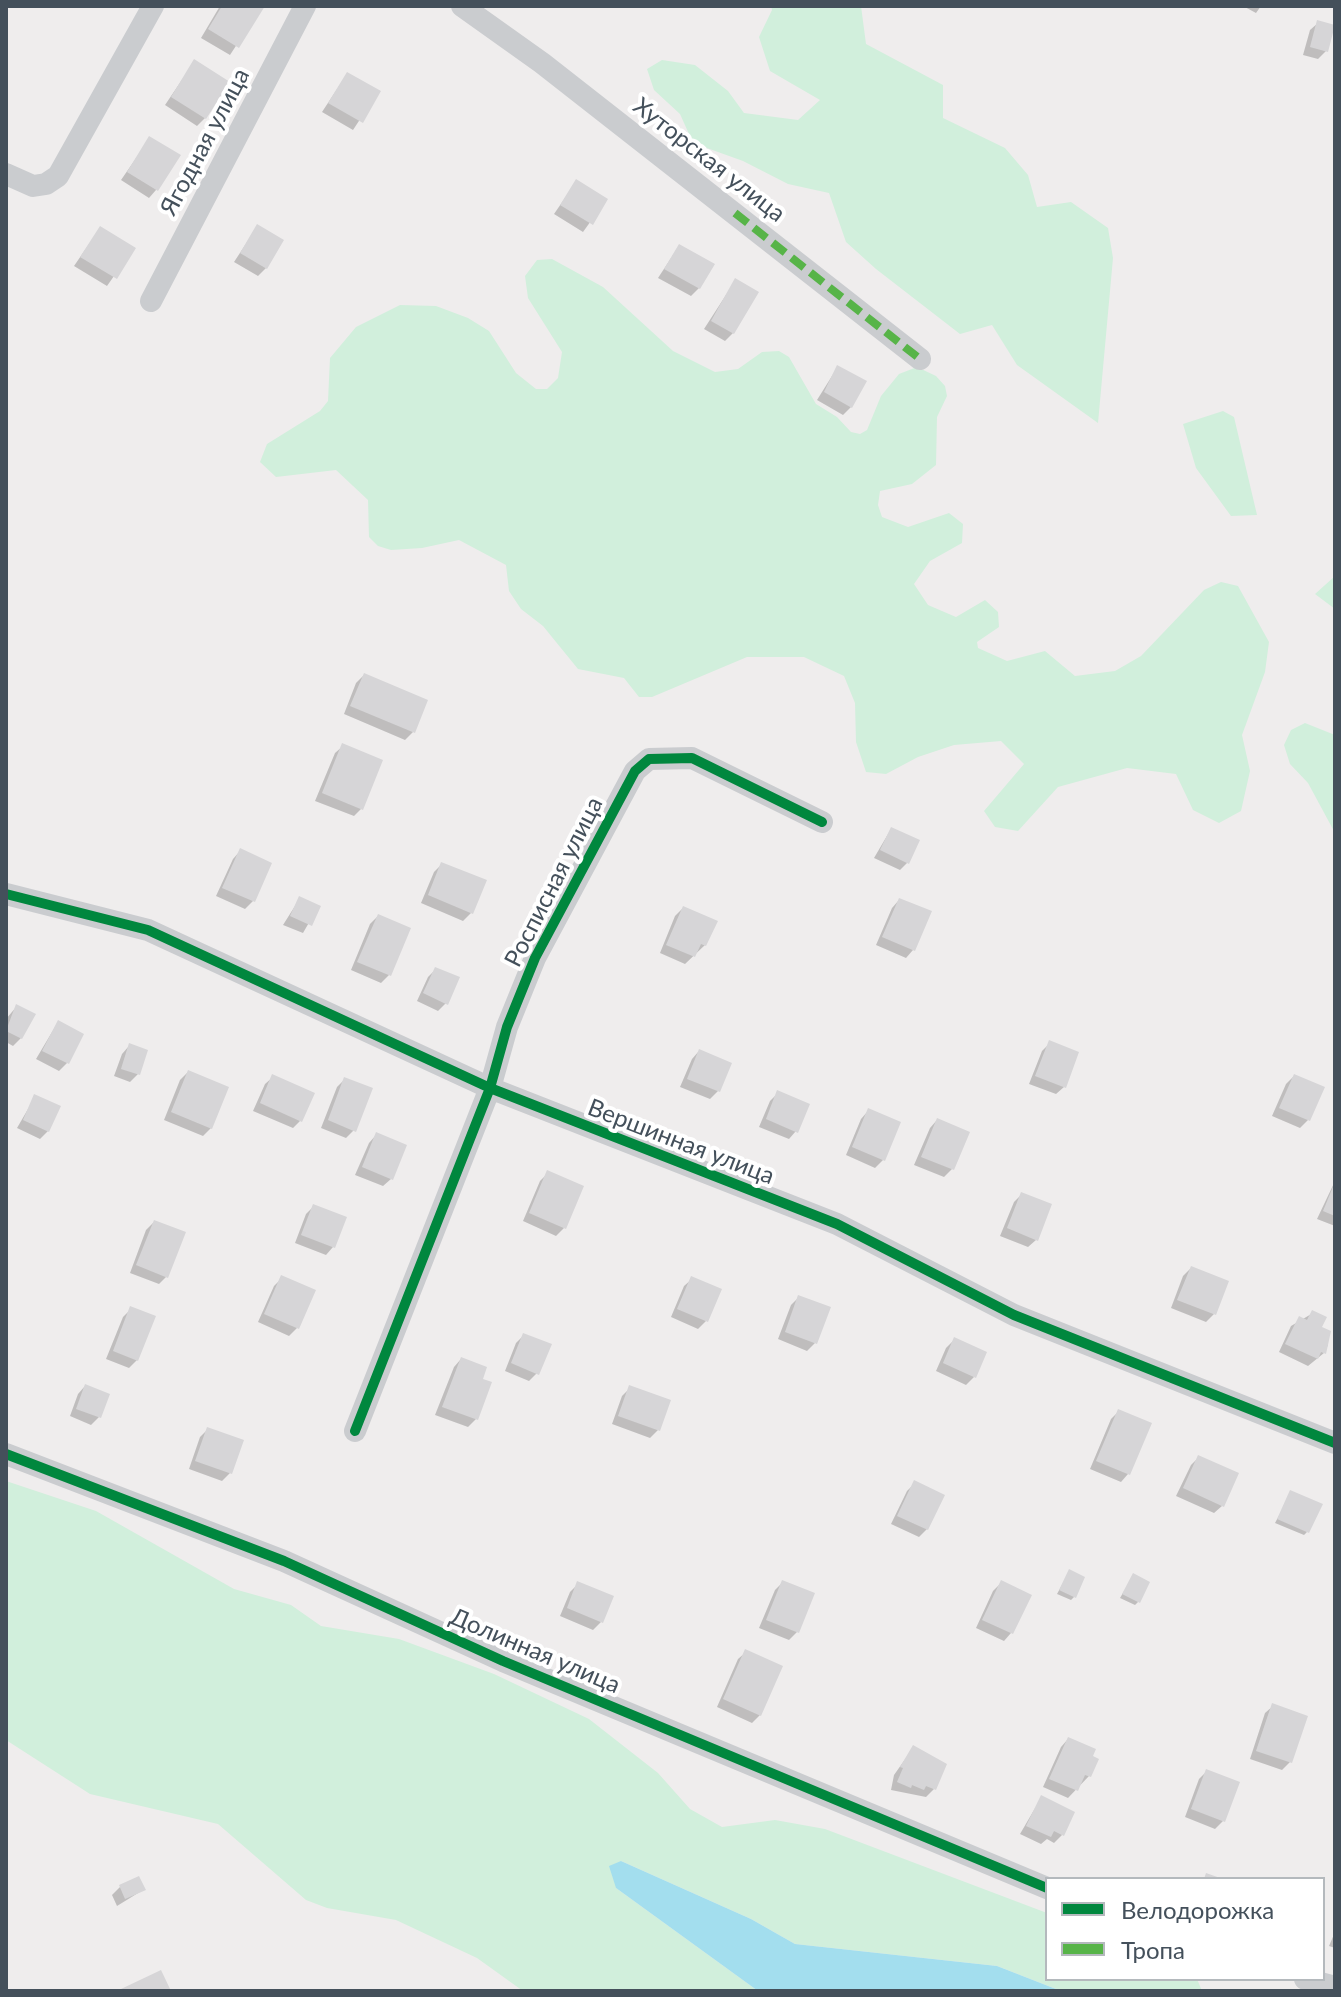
<!DOCTYPE html>
<meta charset="utf-8">
<style>
body{margin:0}
#map{position:relative;width:1341px;height:1997px;overflow:hidden;background:#efeded;font-family:Lato,sans-serif}
canvas{display:block}
.frame{position:absolute;inset:0;border:8px solid #44505b;pointer-events:none}
.legend{position:absolute;left:1045px;top:1877px;width:280px;height:104px;box-sizing:border-box;background:#fff;border:2px solid #b4b9bd;margin:0;padding:10px 14px;list-style:none;font-size:24px;color:#44505b}
.legend li{display:flex;align-items:center;gap:16px;height:40px}
.legend b{width:40px;border:2px solid #b4b9bd}
</style>
<div id="map">
<canvas width="1341" height="1997"></canvas>
<div class="frame"></div>
<ul class="legend">
<li><b style="height:10px;background:#00873e"></b>Велодорожка</li>
<li><b style="height:10px;background:#57b448"></b>Тропа</li>
</ul>
</div>
<script>
const c = document.querySelector('canvas').getContext('2d');
c.lineJoin = 'round';
function fillPath(path, color) {
  c.fillStyle = color;
  c.fill(path, 'evenodd');
}
function poly(rows) {
  const path = new Path2D();
  for (const r of rows) {
    path.moveTo(r[0], r[1]);
    for (let i = 2; i < r.length; i += 2) path.lineTo(r[i], r[i + 1]);
  }
  return path;
}
function stroke(path, color, width, dash) {
  c.strokeStyle = color;
  c.lineWidth = width;
  c.lineCap = dash ? 'butt' : 'round';
  c.setLineDash(dash || []);
  c.stroke(path);
}
function drawText(font, color, halo, rows, align = 'center') {
  c.font = font + ' Lato,sans-serif';
  c.lineWidth = 8;
  c.setLineDash([]);
  c.textBaseline = 'middle';
  c.strokeStyle = halo;
  c.fillStyle = color;
  for (const [text, x, y, turn = 0] of rows) {
    c.save();
    c.translate(x, y);
    c.rotate((+turn || 0) * Math.PI / 180);
    c.textAlign = isNaN(turn) ? turn : align;
    if (halo) c.strokeText(text, 0, 0);
    c.fillText(text, 0, 0);
    c.restore();
  }
}
fillPath(poly([
 [771,6,861,6,866,44,943,85,943,118,1005,148,1028,175,1037,207,1071,202,1108,228,1113,258,1098,423,1017,365,992,325,960,334,876,269,846,242,829,193,788,184,743,161,693,143,680,114,654,90,647,69,662,60,695,65,728,91,744,113,798,120,820,100,770,71,759,37,772,10],
 [552,259,603,287,673,351,715,372,738,369,762,352,779,351,789,357,816,404,837,417,851,432,860,434,867,430,881,396,899,374,917,367,936,376,945,386,947,396,937,417,936,465,912,484,880,491,878,505,882,517,908,527,949,513,963,524,962,543,930,561,914,584,928,605,956,617,985,600,998,612,999,627,977,642,978,648,1007,661,1045,651,1075,676,1115,671,1141,656,1204,590,1221,582,1238,586,1269,642,1265,672,1242,735,1250,771,1241,811,1219,823,1193,810,1176,774,1127,768,1058,787,1018,831,995,827,984,811,1024,764,1001,741,954,745,918,757,886,774,866,772,856,742,855,703,844,676,804,657,747,657,652,697,639,697,624,678,578,669,543,626,521,609,509,591,506,565,459,540,422,548,391,550,378,546,369,537,368,500,336,470,276,477,260,462,267,444,320,411,328,401,330,358,356,327,400,305,436,306,468,318,489,331,516,373,536,389,547,389,558,378,562,352,528,298,525,276,537,260],
 [1223,411,1234,417,1257,515,1231,516,1196,468,1183,424],
 [1335,576,1335,609,1315,594],
 [1305,723,1335,735,1335,833,1308,783,1290,764,1284,745,1291,730],
 [6,1481,96,1511,234,1589,291,1605,321,1626,399,1639,494,1674,589,1719,658,1773,690,1809,722,1827,775,1820,825,1829,1047,1913,1047,1979,1197,1979,1202,1991,1061,1991,997,1966,795,1944,751,1919,621,1861,616,1888,758,1991,523,1991,477,1958,396,1920,327,1908,306,1900,218,1824,90,1794,6,1740]
]), '#d1efdc');
fillPath(poly([
 [621,1861,751,1919,795,1944,997,1966,1061,1991,758,1991,616,1888,609,1866]
]), '#a3deee');
fillPath(poly([
 [220,6,262,6,230,55,201,38],
 [1243,6,1261,6,1256,13],
 [1318,23,1326,51,1318,59,1303,55,1310,30],
 [194,62,205,118,197,126,165,105],
 [347,74,378,92,353,130,322,112],
 [150,138,156,190,149,198,121,180],
 [576,182,606,200,583,232,554,214],
 [257,227,266,268,258,276,234,262],
 [100,228,133,249,107,286,74,266],
 [679,246,699,288,691,296,658,278],
 [735,281,733,333,725,341,704,329],
 [837,368,851,407,843,415,817,400],
 [364,675,413,732,405,740,344,714,356,683],
 [343,746,362,808,354,816,315,801,335,753],
 [891,829,908,862,900,870,874,858],
 [240,851,270,864,253,901,245,909,216,896,233,859],
 [442,864,471,913,463,921,421,903,434,872],
 [300,898,318,907,303,933,283,925],
 [899,900,913,950,906,958,876,945,892,908],
 [683,908,705,945,685,964,660,953,675,916],
 [378,916,389,975,381,983,351,970,370,924],
 [436,969,446,1003,438,1011,417,1001,428,977],
 [17,1006,21,1038,13,1046,6,1042,6,1019],
 [58,1022,67,1063,59,1071,36,1059],
 [1050,1043,1064,1087,1056,1094,1029,1084,1042,1051],
 [129,1046,138,1074,130,1082,114,1076,122,1054],
 [699,1051,729,1064,718,1091,710,1099,680,1087,692,1059],
 [188,1072,211,1128,203,1136,164,1120,180,1080],
 [1294,1076,1322,1088,1308,1120,1300,1128,1272,1116,1286,1084],
 [273,1077,300,1121,293,1128,253,1111,265,1084],
 [345,1079,354,1130,346,1138,321,1128,337,1087],
 [778,1093,796,1131,789,1139,759,1127,770,1101],
 [35,1097,48,1131,40,1139,17,1128],
 [868,1111,883,1160,875,1168,846,1155,861,1119],
 [937,1120,967,1133,952,1169,944,1177,914,1165,930,1128],
 [376,1135,391,1179,383,1186,355,1175,369,1143],
 [548,1173,564,1228,556,1236,523,1221,540,1181],
 [1335,1181,1335,1226,1317,1219],
 [1022,1194,1036,1240,1028,1247,1000,1236,1014,1202],
 [314,1206,333,1247,326,1255,295,1243,306,1214],
 [154,1222,167,1276,159,1284,130,1273,146,1230],
 [1191,1268,1214,1314,1206,1322,1171,1308,1183,1276],
 [282,1278,297,1328,289,1336,258,1322,274,1286],
 [692,1279,706,1321,698,1329,671,1317,684,1286],
 [799,1297,815,1343,807,1351,778,1339,791,1305],
 [131,1309,137,1360,129,1368,106,1359,123,1317],
 [1313,1313,1323,1343,1328,1345,1324,1353,1308,1366,1279,1352,1291,1326],
 [524,1335,537,1373,529,1381,505,1371,516,1343],
 [954,1340,974,1377,966,1385,936,1371,946,1348],
 [461,1359,481,1380,490,1383,476,1419,468,1427,435,1415,454,1367],
 [85,1386,99,1417,91,1425,70,1416,78,1394],
 [630,1388,658,1430,650,1438,612,1424,622,1396],
 [1119,1411,1128,1474,1121,1482,1090,1469,1111,1419],
 [207,1430,230,1473,222,1481,189,1469,200,1437],
 [1199,1457,1222,1506,1214,1513,1176,1496,1191,1465],
 [915,1483,927,1529,919,1537,891,1524,907,1491],
 [1291,1493,1307,1532,1304,1535,1275,1523],
 [1069,1572,1074,1597,1071,1600,1057,1594],
 [1133,1576,1138,1602,1135,1605,1120,1598],
 [783,1582,812,1594,797,1632,789,1640,759,1628,775,1590],
 [1001,1583,1011,1633,1004,1641,976,1628,993,1591],
 [578,1584,601,1622,593,1630,560,1616,570,1592],
 [746,1652,760,1715,752,1723,717,1707,738,1659],
 [1273,1706,1290,1762,1282,1770,1250,1759,1265,1713],
 [1068,1739,1089,1776,1068,1798,1043,1787,1061,1747],
 [913,1748,934,1789,926,1797,891,1790,894,1775],
 [1207,1771,1223,1821,1215,1829,1185,1817,1199,1779],
 [1041,1798,1062,1835,1054,1843,1047,1839,1041,1844,1020,1834],
 [120,1887,143,1890,117,1906,112,1895],
 [1335,1932,1335,1948,1329,1946]
]), '#0003');
fillPath(poly([
 [222,6,265,6,239,48,208,29],
 [1317,20,1335,25,1328,52,1310,47],
 [194,59,230,82,206,119,171,97],
 [347,72,381,91,363,123,328,103],
 [149,136,181,155,158,191,127,172],
 [576,179,608,199,593,225,560,205],
 [257,224,284,240,267,269,240,253],
 [100,226,136,248,117,279,80,257],
 [679,244,715,264,700,289,664,269],
 [735,278,759,292,734,334,711,321],
 [837,365,867,381,852,408,824,392],
 [364,673,428,700,415,733,350,706],
 [342,743,383,760,363,810,322,793],
 [891,827,920,840,909,864,880,850],
 [240,848,272,863,255,902,222,888],
 [441,862,487,880,473,914,428,895],
 [299,896,321,906,312,926,290,916],
 [899,898,932,911,915,951,882,937],
 [683,906,718,921,706,946,701,944,695,957,666,945],
 [378,914,411,928,391,976,357,962],
 [435,967,460,977,448,1005,423,993],
 [16,1004,36,1014,22,1039,6,1031],
 [58,1020,84,1034,69,1064,42,1051],
 [1049,1040,1079,1052,1066,1088,1035,1076],
 [129,1043,148,1050,140,1075,121,1069],
 [699,1049,732,1063,720,1092,687,1079],
 [188,1070,229,1087,212,1129,171,1112],
 [272,1074,315,1093,302,1122,260,1103],
 [1294,1074,1325,1087,1310,1121,1279,1108],
 [344,1077,373,1088,356,1132,328,1120],
 [777,1090,810,1104,798,1133,766,1119],
 [34,1094,61,1106,49,1132,23,1120],
 [868,1108,901,1122,885,1161,852,1147],
 [937,1118,970,1132,954,1170,921,1157],
 [376,1132,407,1145,393,1180,362,1167],
 [547,1170,584,1186,566,1229,529,1213],
 [1335,1182,1335,1216,1323,1211],
 [1021,1192,1052,1204,1038,1241,1007,1228],
 [313,1204,347,1217,335,1248,301,1235],
 [154,1220,186,1232,168,1278,136,1265],
 [1191,1266,1229,1281,1216,1315,1177,1300],
 [281,1275,316,1290,299,1329,264,1314],
 [691,1276,722,1289,708,1322,677,1309],
 [798,1295,831,1307,817,1344,785,1332],
 [130,1306,156,1316,138,1361,113,1351],
 [1312,1310,1327,1317,1322,1327,1331,1331,1326,1354,1321,1352,1318,1359,1285,1344,1299,1316,1307,1320],
 [523,1333,552,1344,539,1375,511,1363],
 [954,1337,987,1352,976,1378,943,1363],
 [461,1357,487,1367,483,1379,492,1382,478,1420,442,1407],
 [85,1384,110,1394,101,1418,76,1409],
 [629,1385,671,1400,660,1431,618,1416],
 [1118,1409,1152,1423,1130,1475,1096,1461],
 [207,1427,244,1440,232,1474,195,1461],
 [1198,1455,1239,1473,1224,1507,1183,1488],
 [914,1480,945,1495,928,1530,897,1516],
 [1290,1490,1323,1504,1309,1533,1277,1519],
 [1069,1569,1085,1577,1076,1598,1059,1590],
 [1133,1573,1150,1582,1140,1603,1122,1594],
 [782,1580,815,1593,799,1633,766,1620],
 [1001,1580,1032,1595,1013,1634,982,1620],
 [577,1581,614,1596,603,1623,567,1608],
 [745,1649,783,1666,761,1716,723,1699],
 [1272,1703,1308,1716,1292,1763,1256,1751],
 [1068,1737,1096,1749,1093,1756,1099,1759,1091,1777,1085,1775,1078,1791,1049,1779],
 [913,1745,947,1764,936,1790,926,1786,924,1790,912,1785,911,1788,897,1782,903,1768,900,1767],
 [1206,1769,1240,1782,1225,1822,1191,1809],
 [1041,1795,1075,1812,1064,1836,1054,1831,1051,1837,1026,1826],
 [1206,1873,1223,1879,1204,1879],
 [139,1876,146,1890,125,1899,119,1885],
 [161,1970,171,1991,122,1991,121,1989]
]), '#d6d5d7');
stroke(poly([
 [462,6,542,63,920,359],
 [6,174,33,186,46,184,58,176,153,6],
 [151,301,305,6],
 [6,894,148,930,490,1088,837,1224,1014,1315,1335,1443],
 [355,1431,490,1088,507,1027,535,958,635,771,649,759,692,758,822,822],
 [6,1454,284,1561,503,1661,1047,1888],
 [1305,1979,1335,1987]
]), '#cacccf', 22);
stroke(poly([
 [735,213,920,359]
]), '#57b448', 8, [16, 8]);
stroke(poly([
 [6,894,148,930,490,1088,837,1224,1014,1315,1335,1443],
 [355,1431,490,1088,507,1027,535,958,635,771,649,759,692,758,822,822],
 [6,1454,284,1561,503,1661,1047,1888]
]), '#00873e', 10);
drawText('24px', '#44505b', '#fff', [
 ["Ягодная улица",205,142,-62],
 ["Хуторская улица",709,160,38],
 ["Росписная улица",554,882,-63],
 ["Вершинная улица",681,1142,21],
 ["Долинная улица",535,1651,23]
]);
</script>
